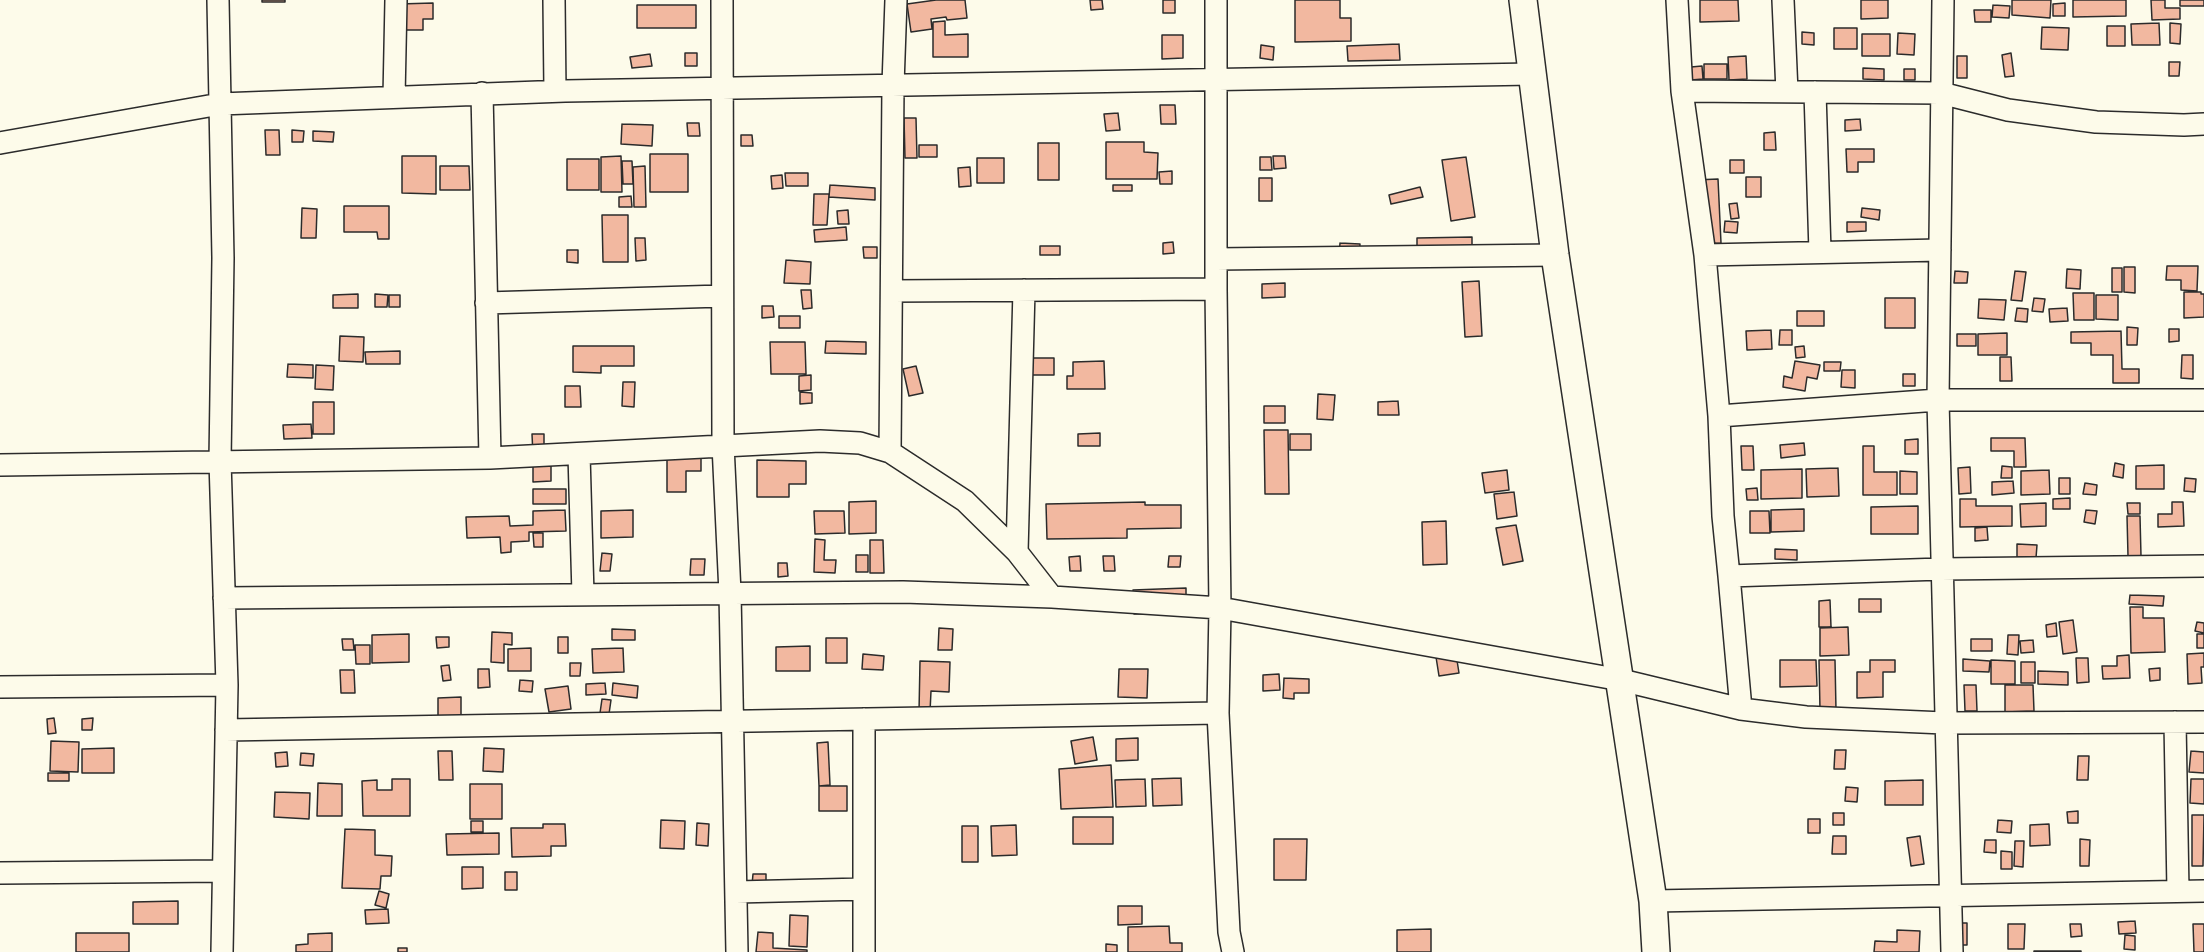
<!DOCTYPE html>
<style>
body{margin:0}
canvas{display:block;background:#fdfbea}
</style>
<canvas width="2204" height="952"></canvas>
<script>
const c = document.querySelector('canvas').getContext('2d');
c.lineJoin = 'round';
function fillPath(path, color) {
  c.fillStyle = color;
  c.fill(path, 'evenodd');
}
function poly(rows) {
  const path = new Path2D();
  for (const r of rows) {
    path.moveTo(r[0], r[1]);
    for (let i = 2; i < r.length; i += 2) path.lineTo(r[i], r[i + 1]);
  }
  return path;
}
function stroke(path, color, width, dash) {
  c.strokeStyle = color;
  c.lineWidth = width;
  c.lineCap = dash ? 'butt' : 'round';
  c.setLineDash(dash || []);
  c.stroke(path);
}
const building = poly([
 [262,0,285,0,285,2,262,2,262,0],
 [936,0,965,0,967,18,947,20,946,17,931,19,932,29,911,32,907,4,936,0],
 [1090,0,1102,0,1103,9,1091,10,1090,0],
 [1163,0,1175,0,1175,13,1163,13,1163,0],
 [1295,0,1340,0,1340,18,1351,18,1351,41,1295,42,1295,0],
 [1700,0,1738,0,1739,21,1700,22,1700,0],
 [1861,0,1888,0,1888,18,1861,19,1861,0],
 [2012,0,2051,0,2050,18,2012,15,2012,0],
 [2073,0,2126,0,2126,16,2073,17,2073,0],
 [2151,0,2165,0,2165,8,2180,8,2180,19,2152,20,2151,0],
 [2180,0,2204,0,2204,6,2180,6,2180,0],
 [433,3,433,19,423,19,423,30,400,30,399,4,433,3],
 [2065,3,2065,16,2053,16,2053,4,2065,3],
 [637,5,696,5,696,28,637,28,637,5],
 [1993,5,2010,6,2009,18,1992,17,1993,5],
 [1974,10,1991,10,1991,22,1975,22,1974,10],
 [945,21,945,35,968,34,968,57,933,57,933,22,945,21],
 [2159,23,2160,45,2132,45,2131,24,2159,23],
 [2170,23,2181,24,2180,44,2170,43,2170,23],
 [2107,26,2125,26,2125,46,2107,46,2107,26],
 [2042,27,2069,28,2068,50,2041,49,2042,27],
 [1834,28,1857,28,1857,49,1834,49,1834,28],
 [1802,32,1814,33,1814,45,1802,44,1802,32],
 [1898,33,1915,34,1914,55,1897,54,1898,33],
 [1862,34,1890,34,1890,56,1862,56,1862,34],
 [1162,35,1183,35,1183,58,1162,59,1162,35],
 [1399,44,1400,60,1348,61,1347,46,1399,44],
 [1261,45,1274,47,1273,60,1260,58,1261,45],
 [685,53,697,53,697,66,685,66,685,53],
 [2011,53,2014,76,2005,77,2002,55,2011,53],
 [650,54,652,66,632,68,630,57,650,54],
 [1746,56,1747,79,1729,80,1728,57,1746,56],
 [1957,56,1967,56,1967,78,1957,78,1957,56],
 [2169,62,2180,62,2179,76,2169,76,2169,62],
 [1704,64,1727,64,1727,79,1704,79,1704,64],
 [1702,66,1703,79,1691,80,1691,67,1702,66],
 [1863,68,1884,69,1884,80,1863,79,1863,68],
 [1904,69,1915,69,1915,80,1904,80,1904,69],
 [1160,105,1175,105,1176,124,1161,124,1160,105],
 [1118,113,1120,130,1106,131,1104,114,1118,113],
 [904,118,916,118,917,158,905,158,904,118],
 [1860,119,1861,130,1845,131,1845,120,1860,119],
 [687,123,699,123,700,136,688,136,687,123],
 [622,124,653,125,652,146,621,144,622,124],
 [265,130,279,130,280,155,266,155,265,130],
 [292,130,304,131,303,142,292,142,292,130],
 [313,131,334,132,333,142,313,141,313,131],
 [1775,132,1776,150,1764,150,1764,133,1775,132],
 [741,135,752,135,753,146,741,146,741,135],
 [1106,142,1144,142,1144,152,1158,153,1157,179,1106,179,1106,142],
 [1038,143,1059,143,1059,180,1038,180,1038,143],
 [919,145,937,145,937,157,919,157,919,145],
 [1846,149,1874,149,1874,162,1858,162,1858,172,1847,172,1846,149],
 [650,154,688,154,688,192,650,192,650,154],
 [402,156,436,156,436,194,402,193,402,156],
 [621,156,622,192,601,192,601,157,621,156],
 [1273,156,1285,156,1286,168,1274,169,1273,156],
 [1260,157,1271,157,1272,170,1260,170,1260,157],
 [1466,157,1475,217,1451,221,1442,160,1466,157],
 [977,158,1004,158,1004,183,977,183,977,158],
 [567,159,599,159,599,190,567,190,567,159],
 [1730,160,1744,160,1744,173,1730,173,1730,160],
 [622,161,632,161,633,184,623,184,622,161],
 [440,166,469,166,470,190,440,190,440,166],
 [645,166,646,207,634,207,633,167,645,166],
 [970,167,971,186,959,187,958,168,970,167],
 [1172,171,1172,184,1160,184,1159,172,1172,171],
 [785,173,808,173,808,186,786,186,785,173],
 [782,175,783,188,772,189,771,176,782,175],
 [1746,177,1761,177,1761,197,1746,197,1746,177],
 [1259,178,1272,178,1272,201,1259,201,1259,178],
 [1718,179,1721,243,1698,244,1695,180,1718,179],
 [830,185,875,188,875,200,829,197,830,185],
 [1113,185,1132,185,1132,191,1113,191,1113,185],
 [1420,187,1423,197,1391,204,1389,195,1420,187],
 [814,194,829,194,827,225,813,225,814,194],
 [631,196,632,207,619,207,619,197,631,196],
 [1737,203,1739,218,1731,219,1729,204,1737,203],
 [344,206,389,206,389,239,378,239,377,232,344,232,344,206],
 [302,208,317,209,316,238,301,238,302,208],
 [1862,208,1880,210,1879,220,1861,217,1862,208],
 [848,210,849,224,838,224,837,211,848,210],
 [602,215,628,215,628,262,603,262,602,215],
 [1725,221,1738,222,1737,233,1724,232,1725,221],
 [1847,222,1866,222,1866,231,1847,232,1847,222],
 [846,227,847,240,815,242,814,230,846,227],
 [1472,237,1472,256,1417,257,1417,238,1472,237],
 [635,238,645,238,646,260,636,261,635,238],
 [1173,242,1174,253,1163,254,1163,243,1173,242],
 [1340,243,1360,244,1359,257,1339,256,1340,243],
 [1040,246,1060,246,1060,255,1040,255,1040,246],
 [863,247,877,247,877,258,864,258,863,247],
 [567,250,578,250,578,263,567,262,567,250],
 [786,260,811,262,810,284,784,283,786,260],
 [2167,266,2198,266,2197,291,2181,290,2181,280,2166,280,2167,266],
 [2124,267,2135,267,2135,293,2124,292,2124,267],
 [2112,268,2122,268,2122,292,2112,292,2112,268],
 [2067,269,2081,270,2080,289,2066,288,2067,269],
 [1955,271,1968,272,1967,283,1954,283,1955,271],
 [2015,271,2026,272,2022,301,2011,300,2015,271],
 [1479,281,1482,336,1465,337,1462,282,1479,281],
 [1285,283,1285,297,1262,298,1262,284,1285,283],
 [801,290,811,290,812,308,803,309,801,290],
 [2184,292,2201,292,2201,294,2204,294,2204,317,2184,318,2184,292],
 [2073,293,2094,293,2094,320,2074,320,2073,293],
 [358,294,358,308,333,308,333,295,358,294],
 [375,294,388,295,387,307,375,307,375,294],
 [389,295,400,295,400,307,389,307,389,295],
 [2096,295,2118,295,2118,320,2096,319,2096,295],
 [1885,298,1915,298,1915,328,1885,328,1885,298],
 [2034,298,2045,299,2043,312,2032,311,2034,298],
 [1979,299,2006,300,2004,320,1978,318,1979,299],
 [762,306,773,306,774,317,762,318,762,306],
 [2017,308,2028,309,2027,322,2015,321,2017,308],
 [2067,308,2068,321,2050,322,2049,309,2067,308],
 [1797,311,1824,311,1824,326,1797,326,1797,311],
 [779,316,800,316,800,328,779,328,779,316],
 [2127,327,2138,328,2137,345,2127,345,2127,327],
 [2169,329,2179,329,2179,341,2169,342,2169,329],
 [1771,330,1772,349,1747,350,1746,331,1771,330],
 [1780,330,1792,330,1792,345,1779,345,1780,330],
 [2121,331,2122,369,2139,369,2139,383,2113,383,2113,355,2091,355,2091,343,2071,343,2071,332,2121,331],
 [2007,333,2007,355,1978,355,1978,334,2007,333],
 [1957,334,1976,334,1976,346,1957,346,1957,334],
 [340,336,364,337,363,362,339,361,340,336],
 [826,341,866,342,866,354,825,353,826,341],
 [770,342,805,342,806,374,771,374,770,342],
 [573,346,634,346,634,366,601,366,601,373,573,372,573,346],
 [1804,346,1805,357,1796,358,1795,347,1804,346],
 [400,351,400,364,366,364,365,352,400,351],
 [2182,355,2193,355,2193,379,2181,378,2182,355],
 [2000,357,2011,357,2012,381,2000,381,2000,357],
 [1032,358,1054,358,1054,375,1032,375,1032,358],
 [1104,361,1105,389,1067,389,1067,376,1073,376,1073,362,1104,361],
 [1795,361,1820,365,1817,379,1807,377,1805,391,1783,387,1784,376,1792,378,1795,361],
 [1824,362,1841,362,1840,371,1824,371,1824,362],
 [288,364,313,365,313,378,287,377,288,364],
 [316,365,334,366,333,390,315,389,316,365],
 [916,366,923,393,909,396,903,369,916,366],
 [1842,370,1855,370,1855,388,1841,387,1842,370],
 [1903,374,1915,374,1915,386,1903,386,1903,374],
 [811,375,811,390,799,391,799,376,811,375],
 [623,382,635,382,634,407,622,406,623,382],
 [565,386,580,386,581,407,565,407,565,386],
 [800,392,812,393,812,403,800,404,800,392],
 [1318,394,1335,395,1333,420,1317,419,1318,394],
 [1398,401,1399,415,1378,415,1378,402,1398,401],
 [313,402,334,402,334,434,313,434,313,402],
 [1264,406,1285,406,1285,423,1264,423,1264,406],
 [311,424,312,438,284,439,283,425,311,424],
 [1264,430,1288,430,1289,494,1265,494,1264,430],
 [1100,433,1100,446,1078,446,1078,434,1100,433],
 [532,434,544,434,544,455,533,456,532,434],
 [1290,434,1311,434,1311,450,1290,450,1290,434],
 [1991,438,2025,438,2026,467,2014,467,2014,451,1991,451,1991,438],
 [1918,439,1918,454,1905,454,1905,440,1918,439],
 [1804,443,1805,455,1781,458,1780,445,1804,443],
 [667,446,701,446,701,471,686,471,686,492,667,492,667,446],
 [1741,446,1753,446,1754,470,1742,470,1741,446],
 [1863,446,1874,446,1874,472,1897,472,1897,495,1863,495,1863,446],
 [533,460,551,460,551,481,533,482,533,460],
 [757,460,806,461,806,484,789,484,789,497,757,497,757,460],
 [2115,463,2124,465,2123,478,2113,476,2115,463],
 [2164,465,2164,489,2136,489,2136,466,2164,465],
 [2002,466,2012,467,2012,478,2001,478,2002,466],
 [1970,467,1971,493,1959,494,1958,468,1970,467],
 [1838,468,1839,496,1807,497,1806,469,1838,468],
 [1802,469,1802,498,1761,499,1761,470,1802,469],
 [1507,470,1509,490,1485,493,1482,473,1507,470],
 [2049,470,2050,494,2021,495,2021,471,2049,470],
 [1900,471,1917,472,1917,494,1900,494,1900,471],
 [2059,478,2070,478,2070,494,2059,494,2059,478],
 [2185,478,2196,479,2195,492,2184,491,2185,478],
 [2013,481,2014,493,1992,495,1992,482,2013,481],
 [2085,483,2097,485,2096,495,2083,494,2085,483],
 [1757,488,1758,500,1747,500,1746,489,1757,488],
 [533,489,566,489,566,504,533,504,533,489],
 [1514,492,1517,516,1497,519,1494,494,1514,492],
 [2070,498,2070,509,2053,509,2053,499,2070,498],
 [1960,499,1976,499,1976,506,2012,506,2012,526,1960,527,1960,499],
 [876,501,876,533,849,534,849,502,876,501],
 [1145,502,1145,505,1181,505,1181,528,1127,529,1127,538,1047,539,1046,504,1145,502],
 [2172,502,2183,502,2184,526,2158,527,2158,514,2172,514,2172,502],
 [2046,503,2046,526,2021,527,2020,504,2046,503],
 [2127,503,2140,503,2140,514,2128,514,2127,503],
 [1918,506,1918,534,1871,534,1871,507,1918,506],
 [1804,509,1804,531,1771,532,1771,510,1804,509],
 [565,510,566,531,529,532,529,541,511,542,511,552,501,553,500,537,467,538,466,517,509,516,510,526,533,525,533,511,565,510],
 [633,510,633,537,601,538,601,511,633,510],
 [2086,510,2097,511,2095,524,2084,522,2086,510],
 [814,511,844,511,845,533,815,534,814,511],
 [1750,511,1769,511,1770,533,1750,533,1750,511],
 [2127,516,2140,516,2141,556,2128,556,2127,516],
 [1446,521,1447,564,1423,565,1422,522,1446,521],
 [1516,525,1523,561,1503,565,1496,528,1516,525],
 [1987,527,1988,540,1975,541,1975,528,1987,527],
 [533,533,543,533,543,547,534,547,533,533],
 [815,539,825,540,824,560,836,560,835,573,814,572,815,539],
 [870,540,883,540,884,573,870,573,870,540],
 [2017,544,2037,545,2036,558,2017,557,2017,544],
 [1775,549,1797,550,1797,560,1775,559,1775,549],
 [602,553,612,554,610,571,600,571,602,553],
 [856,555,868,555,868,572,856,572,856,555],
 [1080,556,1081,571,1070,571,1069,557,1080,556],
 [1103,556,1114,556,1115,571,1104,571,1103,556],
 [1169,556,1181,556,1180,567,1168,567,1169,556],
 [691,559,705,559,704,575,690,575,691,559],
 [778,563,787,563,788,576,778,577,778,563],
 [1186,588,1186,613,1134,614,1133,590,1186,588],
 [2130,595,2164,596,2163,606,2129,604,2130,595],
 [1859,599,1881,599,1881,612,1859,612,1859,599],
 [1830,600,1831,627,1819,627,1819,601,1830,600],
 [2130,607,2143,607,2143,618,2164,618,2165,652,2131,653,2130,607],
 [2073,620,2077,652,2063,654,2059,622,2073,620],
 [2197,622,2204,623,2204,633,2195,631,2197,622],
 [2056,623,2057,636,2047,637,2046,625,2056,623],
 [1848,627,1849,655,1820,656,1820,628,1848,627],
 [939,628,953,629,952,650,938,650,939,628],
 [612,629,635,630,635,640,612,640,612,629],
 [492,632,512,633,512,645,504,644,504,663,491,662,492,632],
 [409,634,409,662,372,663,372,635,409,634],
 [2197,634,2204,634,2204,648,2197,648,2197,634],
 [2008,635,2019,635,2018,655,2007,654,2008,635],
 [436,637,449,637,449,647,437,648,436,637],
 [558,637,568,637,568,653,558,653,558,637],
 [826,638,847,638,847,663,826,663,826,638],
 [342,639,353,639,354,650,343,650,342,639],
 [1971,639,1992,639,1992,651,1971,651,1971,639],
 [2033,640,2034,652,2021,653,2020,641,2033,640],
 [355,645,370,645,370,664,356,664,355,645],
 [810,646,810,671,776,671,776,647,810,646],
 [531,648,531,671,508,671,508,649,531,648],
 [623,648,624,672,593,673,592,649,623,648],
 [2204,653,2204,667,2201,667,2202,683,2188,684,2187,654,2204,653],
 [863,654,884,656,883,670,862,669,863,654],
 [1456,654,1459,673,1439,676,1436,657,1456,654],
 [2129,655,2130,678,2103,679,2102,666,2117,666,2117,656,2129,655],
 [2076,658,2088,658,2089,682,2077,683,2076,658],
 [1963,659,1990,661,1989,672,1963,671,1963,659],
 [1780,660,1816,660,1817,686,1780,687,1780,660],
 [1819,660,1835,660,1836,710,1820,710,1819,660],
 [1870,660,1895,660,1895,672,1883,672,1883,697,1857,698,1857,672,1870,672,1870,660],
 [1991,660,2015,661,2015,684,1991,684,1991,660],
 [920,661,950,662,949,692,931,691,930,712,919,712,920,661],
 [2021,662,2035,662,2035,683,2021,683,2021,662],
 [570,663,581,663,580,676,570,676,570,663],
 [449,665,451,680,443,681,441,666,449,665],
 [2160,668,2160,680,2150,681,2149,669,2160,668],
 [478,669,489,669,490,687,478,688,478,669],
 [1119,669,1148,669,1147,698,1118,697,1119,669],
 [340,670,354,670,355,693,341,693,340,670],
 [2038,671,2068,672,2068,685,2038,684,2038,671],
 [1279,674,1280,690,1263,691,1263,675,1279,674],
 [1284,678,1309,679,1309,693,1294,693,1294,699,1283,698,1284,678],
 [520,680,533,681,532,692,519,691,520,680],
 [605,683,606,694,586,695,586,684,605,683],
 [613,683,638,686,637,698,612,695,613,683],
 [1964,685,1976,685,1977,711,1965,711,1964,685],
 [2005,685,2033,685,2034,711,2005,712,2005,685],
 [568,686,571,709,549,712,545,689,568,686],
 [461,697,461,724,438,724,438,698,461,697],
 [602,699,611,700,609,714,600,713,602,699],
 [54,718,56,733,48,734,47,719,54,718],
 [93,718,92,730,82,730,82,719,93,718],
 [1093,737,1097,760,1075,764,1071,741,1093,737],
 [1138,738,1138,760,1116,761,1116,739,1138,738],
 [51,741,79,742,78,772,50,771,51,741],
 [828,742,830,785,819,786,817,743,828,742],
 [114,748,114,773,82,773,82,749,114,748],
 [484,748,504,749,503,772,483,771,484,748],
 [1835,750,1846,750,1845,769,1834,769,1835,750],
 [438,751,452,751,453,780,439,780,438,751],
 [2191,751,2204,752,2204,773,2189,772,2191,751],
 [287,752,288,766,276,767,275,753,287,752],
 [301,753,314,754,313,766,300,765,301,753],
 [2078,756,2089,756,2088,780,2077,780,2078,756],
 [1111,765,1113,807,1061,809,1059,769,1111,765],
 [48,773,69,773,69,781,48,781,48,773],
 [1181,778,1182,805,1153,806,1152,779,1181,778],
 [392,779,410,779,410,816,363,816,362,781,377,780,377,790,392,790,392,779],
 [1145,779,1146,806,1116,807,1115,780,1145,779],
 [2191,779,2204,779,2204,804,2190,803,2191,779],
 [1923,780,1923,805,1885,805,1885,781,1923,780],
 [318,783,342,784,342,816,317,816,318,783],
 [470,784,502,784,502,819,470,819,470,784],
 [819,786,847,786,847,811,819,811,819,786],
 [1846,787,1858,788,1857,802,1845,801,1846,787],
 [275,792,310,793,309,819,274,817,275,792],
 [2078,811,2078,823,2068,823,2067,812,2078,811],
 [1833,813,1844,813,1844,825,1833,825,1833,813],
 [2192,815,2204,815,2203,866,2192,866,2192,815],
 [1073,817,1113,817,1113,844,1073,844,1073,817],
 [1808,819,1820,819,1820,833,1808,833,1808,819],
 [661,820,685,821,684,849,660,848,661,820],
 [1998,820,2012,821,2011,833,1997,832,1998,820],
 [471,821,483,821,483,832,471,832,471,821],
 [697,823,709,824,708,846,696,845,697,823],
 [543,824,565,824,566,846,551,846,551,856,512,857,511,828,543,828,543,824],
 [2049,824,2050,845,2030,846,2030,825,2049,824],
 [1016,825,1017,855,992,856,991,826,1016,825],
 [962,826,978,826,978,862,962,862,962,826],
 [345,829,375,830,375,855,392,856,391,876,381,876,380,889,342,888,345,829],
 [499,833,499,854,447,855,446,834,499,833],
 [1833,836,1846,836,1846,854,1832,854,1833,836],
 [1920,836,1924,864,1911,866,1907,838,1920,836],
 [1274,839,1307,839,1306,880,1274,880,1274,839],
 [2080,839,2090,840,2089,866,2080,866,2080,839],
 [1985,840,1996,840,1996,853,1984,852,1985,840],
 [2015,841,2024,841,2023,867,2014,866,2015,841],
 [2001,851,2012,852,2012,869,2001,869,2001,851],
 [462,867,483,867,483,888,462,889,462,867],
 [505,872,517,872,517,890,505,890,505,872],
 [753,874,766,874,766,886,752,885,753,874],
 [379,891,389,894,386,908,375,905,379,891],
 [178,901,178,924,133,924,133,902,178,901],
 [1118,906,1142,906,1142,924,1118,925,1118,906],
 [388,909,389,923,366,924,365,910,388,909],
 [790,915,808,916,807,947,789,946,790,915],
 [2135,921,2136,933,2119,934,2118,922,2135,921],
 [1958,923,1967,923,1967,945,1958,945,1958,923],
 [2008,924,2025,924,2024,949,2008,949,2008,924],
 [2070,924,2081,924,2082,936,2071,937,2070,924],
 [2193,924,2204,924,2204,952,2194,952,2193,924],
 [1169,926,1170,943,1182,943,1182,952,1128,952,1128,927,1169,926],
 [1431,929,1431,952,1397,952,1397,930,1431,929],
 [1897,930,1920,931,1919,952,1874,952,1875,941,1897,942,1897,930],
 [758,932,773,933,773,948,807,950,807,952,756,952,758,932],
 [76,933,129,933,129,952,76,952,76,933],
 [332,933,332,952,296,952,296,945,308,944,308,934,332,933],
 [2125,935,2135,936,2135,950,2124,949,2125,935],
 [1106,944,1117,945,1117,952,1106,952,1106,944],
 [398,948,407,948,407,952,398,952,398,948],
 [2034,951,2081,951,2081,952,2034,952,2034,951]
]);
fillPath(building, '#f2b8a0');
stroke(building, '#2b2b2b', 1.5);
const minor = poly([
 [218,0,223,258,220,461,227,685,222,952],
 [554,0,555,91],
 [722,0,723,445,730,593,737,952],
 [1216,0,1216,289,1220,608,1218,713,1229,932,1233,952],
 [1677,0,1682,91,1705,255,1719,416,1723,516,1729,576,1941,569,2204,566],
 [1783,0,1787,92],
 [1943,0,1938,400,1952,952],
 [1682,91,1941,93,2008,110,2096,122,2184,125,2204,124],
 [1815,92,1820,252],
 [482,93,490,458],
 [394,97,396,0],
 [0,143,220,104,565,91,1532,74],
 [1705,255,1940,250],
 [1216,259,1555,255],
 [892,291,1216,289],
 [486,303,722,296],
 [1719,416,1938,400,2204,400],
 [890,452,893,85,896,0],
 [579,454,583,595],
 [0,465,490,458,820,441,860,443,890,452,965,501,1017,552,1052,597],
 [1017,552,1024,290],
 [1729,576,1741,709],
 [224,598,903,592,1052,597,1220,608,1621,680,1741,709,1806,717,1944,723,2204,722],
 [0,687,227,685],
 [2175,722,2178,891],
 [226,730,1218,713],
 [0,873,223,871],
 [736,892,864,889],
 [1653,901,2204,891],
 [864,952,864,719]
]);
const major = poly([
 [1523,0,1555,255,1653,901,1656,952]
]);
stroke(minor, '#2b2b2b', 24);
stroke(major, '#2b2b2b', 30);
stroke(minor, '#fdfbea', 21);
stroke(major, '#fdfbea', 27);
</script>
